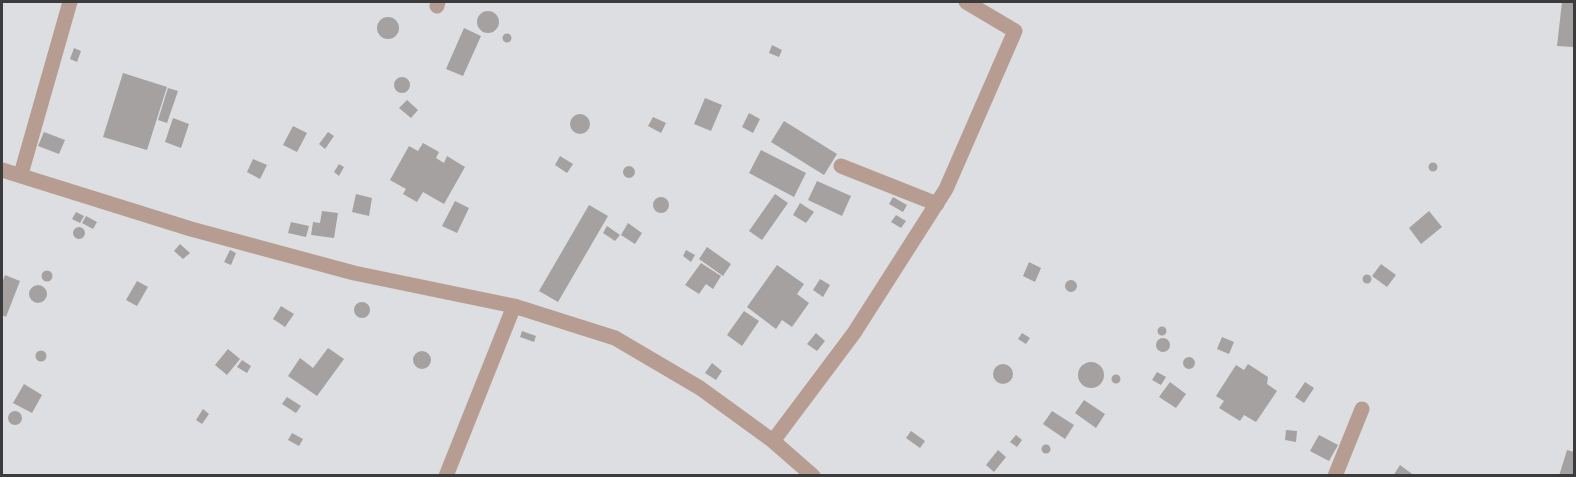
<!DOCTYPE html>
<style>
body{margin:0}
#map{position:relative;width:1576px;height:477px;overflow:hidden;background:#dcdee1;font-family:"Roboto Condensed",sans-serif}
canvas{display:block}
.frame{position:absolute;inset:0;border:3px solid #3b3b3d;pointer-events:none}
</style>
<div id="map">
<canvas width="1576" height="477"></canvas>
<div class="frame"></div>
</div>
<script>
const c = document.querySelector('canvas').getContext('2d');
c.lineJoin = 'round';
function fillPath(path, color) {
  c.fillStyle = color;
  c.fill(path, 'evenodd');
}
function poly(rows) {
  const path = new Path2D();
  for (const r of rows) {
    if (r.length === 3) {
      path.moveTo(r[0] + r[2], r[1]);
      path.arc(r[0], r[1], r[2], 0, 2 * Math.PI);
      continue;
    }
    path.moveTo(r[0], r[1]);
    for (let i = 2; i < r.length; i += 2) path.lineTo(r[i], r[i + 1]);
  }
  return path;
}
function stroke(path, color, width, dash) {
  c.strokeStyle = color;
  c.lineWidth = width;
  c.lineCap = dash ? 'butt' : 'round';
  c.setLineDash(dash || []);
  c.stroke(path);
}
fillPath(poly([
 [1562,2,1574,2,1574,47,1557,46],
 [488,22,11],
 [388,28,11],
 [464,28,481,36,463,76,446,69],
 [507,38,4.5],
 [772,45,782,50,779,57,769,53],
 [74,48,81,51,77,62,70,59],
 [123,73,167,87,147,150,103,137],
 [402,85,8],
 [168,88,178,91,167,123,158,120],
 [705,98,722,105,711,131,694,124],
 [407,100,418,110,411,118,399,108],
 [749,113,760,119,753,133,742,127],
 [580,124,10],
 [653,117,666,123,661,133,648,126],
 [173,118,189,124,181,148,165,142],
 [784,121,837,154,824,175,771,142],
 [293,126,307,133,297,152,283,145],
 [44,132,65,140,59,154,38,146],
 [328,132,334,136,325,149,319,144],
 [423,143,439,152,436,158,444,163,447,156,465,167,444,204,423,192,417,202,403,194,406,189,390,180,409,146,418,151],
 [761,150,806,173,794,197,749,173],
 [560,156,573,164,567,173,555,165],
 [253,159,267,165,260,179,247,172],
 [1433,167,4.5],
 [339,164,344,167,339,176,334,172],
 [629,172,6],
 [817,181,851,196,842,216,808,200],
 [356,194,372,198,369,216,352,212],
 [775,194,788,203,762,240,749,231],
 [893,197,907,205,903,212,889,204],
 [661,205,8],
 [455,201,469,208,457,233,442,226],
 [800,203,814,212,806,223,793,215],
 [589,205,608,216,558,302,539,291],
 [322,211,338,213,334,238,311,235,313,222,320,223],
 [1429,211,1442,227,1421,244,1409,228],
 [76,212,84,216,80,223,72,219],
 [896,215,906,221,901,228,891,222],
 [86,216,97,222,93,229,82,223],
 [291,222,309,226,306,237,288,233],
 [628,223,642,233,635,244,621,235],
 [607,226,620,235,615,241,603,233],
 [79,233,6],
 [180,244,190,253,183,259,174,251],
 [707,247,731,264,723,276,699,259],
 [230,250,236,253,231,265,224,262],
 [686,250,695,255,691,262,683,256],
 [1029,262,1041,268,1035,282,1023,276],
 [701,263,721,276,713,289,706,284,699,294,685,285],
 [1381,264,1396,275,1387,287,1372,276],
 [777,265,804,284,797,294,809,303,792,327,782,320,776,329,747,307],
 [47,276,5.5],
 [1367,279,4.5],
 [5,275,20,281,6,317,2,315,2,283],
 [820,279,830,285,823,297,813,290],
 [1071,286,6],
 [137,281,148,287,137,306,126,300],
 [38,294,9],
 [362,310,8],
 [281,306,294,314,285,327,273,319],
 [744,311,759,321,742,346,727,335],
 [1162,331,4.5],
 [522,331,536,336,534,342,520,337],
 [816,333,825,341,817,351,807,344],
 [1022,333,1030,338,1026,344,1018,339],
 [1222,337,1234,342,1229,354,1217,349],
 [1163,345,7],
 [328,348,344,359,317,396,288,376,300,358,313,368],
 [228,349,240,359,227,375,215,365],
 [41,356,5.5],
 [422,360,9],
 [1189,363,6],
 [242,360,251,366,247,373,237,367],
 [1091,375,13],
 [712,363,722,371,716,380,705,373],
 [1003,374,10],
 [1248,364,1268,377,1267,384,1277,391,1256,422,1244,415,1240,421,1219,408,1224,401,1216,396,1236,365,1244,370],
 [1157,372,1166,377,1161,385,1152,380],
 [1116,379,4.5],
 [1170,382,1186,394,1176,408,1159,397],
 [1305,382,1314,388,1304,403,1295,397],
 [24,384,42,395,32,413,13,403],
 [287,397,301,406,296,413,282,404],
 [1084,400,1105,414,1096,428,1075,413],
 [203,409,209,414,202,424,196,420],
 [1052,411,1074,425,1065,439,1043,424],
 [15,418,7],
 [1286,430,1297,431,1296,442,1285,440],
 [911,431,925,441,920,448,906,438],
 [292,433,303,439,299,446,288,440],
 [1016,435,1022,440,1017,447,1010,442],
 [1319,435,1338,445,1329,461,1310,451],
 [1046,449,4.5],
 [998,450,1006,457,994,472,986,465],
 [1567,450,1574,452,1574,476,1559,476],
 [1400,465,1415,476,1393,476]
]), '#a5a1a0');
stroke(poly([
 [437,6,438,2],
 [841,166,937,204],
 [2,170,191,229,354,273,514,306,615,338,700,388,773,441,813,476],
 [21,174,70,2],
 [773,441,854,333,946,189,1015,31,966,2],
 [446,476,514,306],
 [1335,476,1362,409]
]), '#b79d91', 15);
</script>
